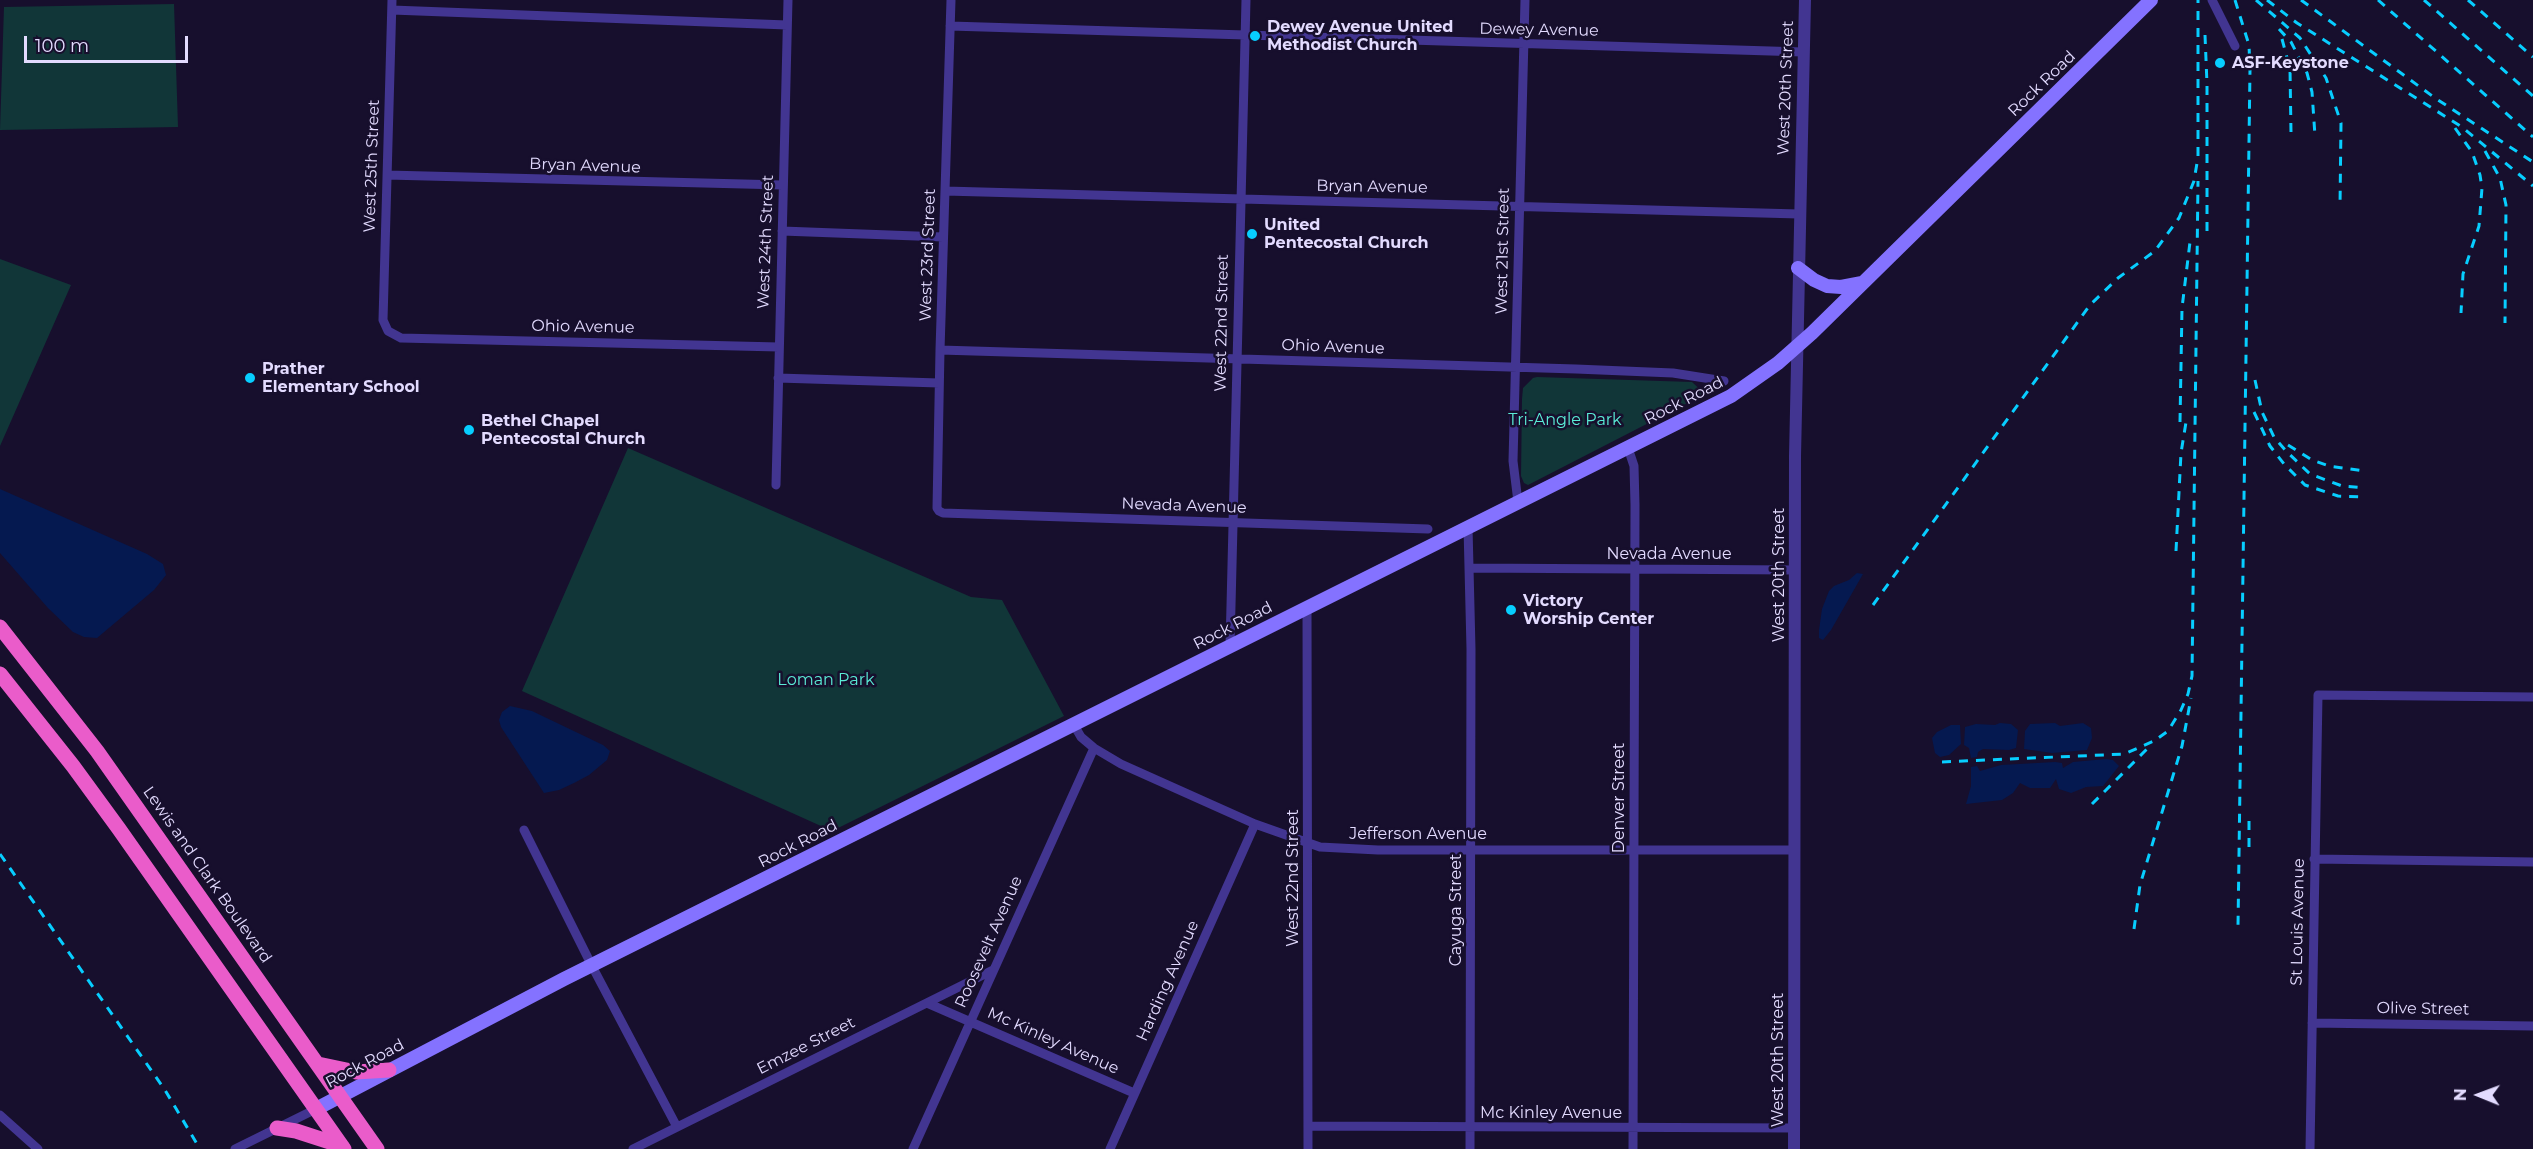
<!DOCTYPE html>
<style>
body{margin:0}
#map{position:relative;width:2533px;height:1149px;overflow:hidden;background:#170f2d;font-family:Montserrat,sans-serif}
canvas{display:block}
.north{position:absolute;left:2449px;top:1065px;width:60px;height:60px;-webkit-text-stroke:4px #170f2d;paint-order:stroke;rotate:271deg;font-size:16px;font-weight:700;line-height:24px;text-align:center;color:#e3dbff}
.north::after{content:'';display:block;margin:auto;width:21px;height:27px;background:#e3dbff;clip-path:polygon(50% 0,100% 100%,50% 72%,0 100%)}
.scale{position:absolute;left:24px;top:36px;width:164px;height:27px;box-sizing:border-box;border:3px solid #e3dbff;border-top:0;padding-left:8px;font-size:18px;line-height:21px;white-space:nowrap;color:#e3dbff;-webkit-text-stroke:4px #170f2d;paint-order:stroke}
</style>
<div id="map">
<canvas width="2533" height="1149"></canvas>
<div class="north">N</div>
<div class="scale">100 m</div>
</div>
<script>
const c = document.querySelector('canvas').getContext('2d');
c.lineJoin = 'round';
function fillPath(path, color) {
  c.fillStyle = color;
  c.fill(path, 'evenodd');
}
function poly(rows) {
  const path = new Path2D();
  for (const r of rows) {
    path.moveTo(r[0], r[1]);
    for (let i = 2; i < r.length; i += 2) path.lineTo(r[i], r[i + 1]);
  }
  return path;
}
function stroke(path, color, width, dash) {
  c.strokeStyle = color;
  c.lineWidth = width;
  c.lineCap = dash ? 'butt' : 'round';
  c.setLineDash(dash || []);
  c.stroke(path);
}
function drawText(font, color, halo, rows, align = 'center') {
  c.font = font + ' Montserrat,sans-serif';
  c.lineWidth = 5;
  c.setLineDash([]);
  c.textBaseline = 'middle';
  c.strokeStyle = halo;
  c.fillStyle = color;
  for (const [text, x, y, turn = 0] of rows) {
    c.save();
    c.translate(x, y);
    c.rotate((+turn || 0) * Math.PI / 180);
    c.textAlign = isNaN(turn) ? turn : align;
    if (halo) c.strokeText(text, 0, 0);
    c.fillText(text, 0, 0);
    c.restore();
  }
}
fillPath(poly([
 [174,4,178,127,0,130,4,7],
 [0,259,71,285,0,446],
 [1537,377,1692,382,1705,394,1528,485,1524,483,1521,476,1522,399,1523,388,1533,378],
 [628,448,971,597,1002,600,1064,716,832,831,522,691]
]), '#113638');
fillPath(poly([
 [0,489,147,554,163,564,166,575,154,590,97,638,84,637,73,632,48,608,0,553],
 [1857,573,1863,574,1831,630,1823,640,1819,638,1819,630,1822,609,1829,591,1834,586,1849,580],
 [510,706,532,711,603,745,610,751,607,760,589,775,574,783,559,790,544,793,501,727,499,720,502,712],
 [2000,723,2011,724,2018,730,2016,748,2009,750,1983,749,1978,752,1977,757,1971,758,1969,748,1964,745,1965,727,1976,724,1995,725],
 [2055,723,2060,726,2083,723,2091,728,2092,738,2087,750,2052,753,2024,749,2025,731,2030,724],
 [1951,725,1960,725,1961,744,1949,755,1940,757,1935,753,1932,738,1937,732],
 [2106,759,2113,760,2119,766,2103,786,2086,787,2071,793,2059,789,2056,779,2050,788,2030,788,2020,783,2013,793,2002,800,1966,804,1971,786,1971,767,1977,766,1980,771,2001,765,2055,762,2062,763,2063,768,2073,762]
]), '#051950');
stroke(poly([
 [392,0,383,320,388,331,401,338,779,347],
 [951,0,940,350,937,508,939,511,943,513,1428,529],
 [2212,0,2235,46],
 [392,10,787,25],
 [950,26,1803,52],
 [387,175,783,185],
 [945,191,1799,214],
 [782,231,943,237],
 [940,350,1576,369,1673,373,1724,381],
 [778,378,939,383],
 [1628,448,1634,466,1635,505,1633,1149],
 [776,485,788,0],
 [1518,502,1513,461,1525,0],
 [1468,527,1471,649,1470,1149],
 [1470,568,1795,570],
 [1307,607,1308,1149],
 [1230,646,1246,0],
 [1074,725,1081,737,1094,748,1121,764,1255,824,1320,847,1378,850,1795,850],
 [524,830,592,966,677,1127],
 [2314,859,2533,862],
 [927,1003,1134,1093],
 [2312,1023,2533,1026],
 [0,1115,38,1149],
 [1308,1126,1794,1128],
 [235,1149,316,1109],
 [633,1149,993,970],
 [913,1149,1094,748],
 [1110,1149,1255,824],
 [2310,1149,2318,695,2533,697]
]), '#423591', 9);
stroke(poly([
 [1794,1149,1795,456,1805,0]
]), '#423591', 12);
stroke(poly([
 [1798,268,1814,280,1827,286,1841,287,1862,283],
 [316,1109,564,979,1731,396,1778,363,1812,333,2151,0]
]), '#8472ff', 14);
stroke(poly([
 [0,627,97,751,377,1149],
 [0,674,73,766,119,829,344,1149],
 [318,1064,356,1072,389,1070],
 [277,1128,296,1131,342,1146]
]), '#ea5cca', 15);
stroke(poly([
 [2235,0,2249,45,2250,70,2238,926],
 [2256,0,2300,38,2326,78,2341,123,2340,207],
 [2267,0,2297,23,2462,127,2533,186],
 [2301,0,2435,98,2533,162],
 [2378,0,2533,137],
 [2424,0,2533,96],
 [2468,0,2533,57],
 [2279,29,2291,42,2307,73,2312,92,2315,136],
 [2205,35,2207,84,2207,239],
 [2282,39,2290,69,2291,133],
 [2455,128,2472,152,2480,175,2482,188,2479,226,2463,274,2461,313],
 [2485,151,2500,178,2506,205,2505,323],
 [2255,380,2262,412,2274,437,2286,451,2310,474,2342,486,2365,488],
 [2254,412,2270,446,2284,464,2305,485,2338,496,2362,497],
 [2180,422,2182,308,2190,242],
 [2288,445,2312,460,2329,466,2364,471],
 [2176,551,2181,453,2187,416],
 [1873,605,2090,305,2118,278,2155,251,2179,218,2194,181,2198,157,2198,0],
 [1942,762,2124,754,2154,741,2168,731,2181,710,2188,694,2192,676,2198,181],
 [2092,804,2147,749],
 [2249,847,2249,814],
 [0,854,165,1090,200,1149],
 [2134,929,2140,885,2182,746,2191,698]
]), '#07ceff', 3, [9, 8]);
for (const [x, y, r, color] of [
 [1255,36,6,"#07ceff"],
 [2220,63,6,"#07ceff"],
 [1252,234,6,"#07ceff"],
 [250,378,6,"#07ceff"],
 [469,430,6,"#07ceff"],
 [1511,610,6,"#07ceff"]
]) {
  const dot = new Path2D();
  dot.arc(x, y, r, 0, 2 * Math.PI);
  c.fillStyle = color;
  c.fill(dot);
  stroke(dot, '#170f2d', 2);
}
drawText('bold 16px', '#e3dbff', '#170f2d', [
 ["Dewey Avenue United",1267,27],
 ["Methodist Church",1267,45],
 ["ASF-Keystone",2232,63],
 ["United",1264,225],
 ["Pentecostal Church",1264,243],
 ["Prather",262,369],
 ["Elementary School",262,387],
 ["Bethel Chapel",481,421],
 ["Pentecostal Church",481,439],
 ["Victory",1523,601],
 ["Worship Center",1523,619]
], 'left');
drawText('16px', '#e3dbff', '#170f2d', [
 ["Dewey Avenue",1539,30,1],
 ["Rock Road",2042,84,-44],
 ["West 20th Street",1786,88,-88],
 ["West 25th Street",372,166,-88],
 ["Bryan Avenue",585,166,2],
 ["Bryan Avenue",1372,187,1],
 ["West 24th Street",766,242,-88],
 ["West 21st Street",1503,251,-89],
 ["West 23rd Street",928,255,-88],
 ["West 22nd Street",1222,323,-89],
 ["Ohio Avenue",583,327,1],
 ["Ohio Avenue",1333,347,2],
 ["Rock Road",1684,401,-27],
 ["Nevada Avenue",1184,506,2],
 ["Nevada Avenue",1669,554],
 ["West 20th Street",1779,575,-90],
 ["Rock Road",1233,626,-27],
 ["Denver Street",1619,798,-90],
 ["Jefferson Avenue",1418,834],
 ["Rock Road",798,844,-27],
 ["Lewis and Clark Boulevard",207,875,55],
 ["West 22nd Street",1293,878,-90],
 ["Cayuga Street",1456,910,-90],
 ["St Louis Avenue",2298,922,-89],
 ["Roosevelt Avenue",989,942,-66],
 ["Harding Avenue",1168,981,-66],
 ["Olive Street",2423,1009,1],
 ["Mc Kinley Avenue",1053,1041,24],
 ["Emzee Street",806,1046,-27],
 ["West 20th Street",1778,1060,-90],
 ["Rock Road",365,1064,-28],
 ["Mc Kinley Avenue",1551,1113]
]);
drawText('16px', '#5aecd6', '#170f2d', [
 ["Tri-Angle Park",1565,420],
 ["Loman Park",826,680]
]);
</script>
